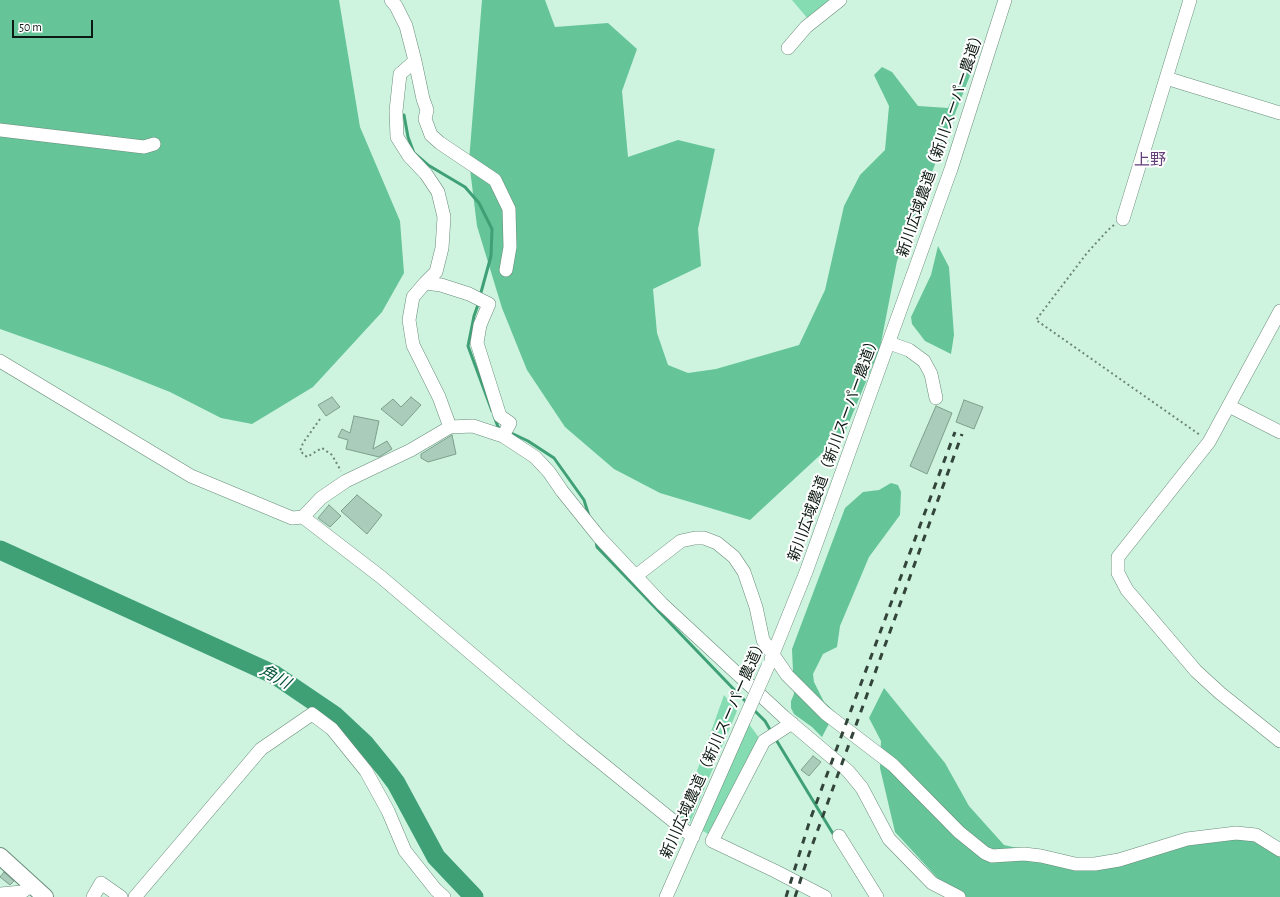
<!DOCTYPE html>
<meta charset="utf-8">
<style>
body{margin:0}
#map{position:relative;width:1280px;height:897px;overflow:hidden;background:#cef4e0;font-family:"Alegreya Sans",sans-serif}
canvas{display:block}
.scale{position:absolute;left:12px;top:20px;width:81px;height:18px;box-sizing:border-box;border:2px solid #0d1a13;border-top:0;padding-left:5px;font-size:12px;line-height:14px;white-space:nowrap;color:#0d1a13;-webkit-text-stroke:3px #fff;paint-order:stroke}
</style>
<div id="map">
<canvas width="1280" height="897"></canvas>
<div class="scale">50 m</div>
</div>
<script>
const c = document.querySelector('canvas').getContext('2d');
c.lineJoin = 'round';
function fillPath(path, color) {
  c.fillStyle = color;
  c.fill(path, 'evenodd');
}
function poly(rows) {
  const path = new Path2D();
  for (const r of rows) {
    path.moveTo(r[0], r[1]);
    for (let i = 2; i < r.length; i += 2) path.lineTo(r[i], r[i + 1]);
  }
  return path;
}
function stroke(path, color, width, dash) {
  c.strokeStyle = color;
  c.lineWidth = width;
  c.lineCap = dash ? 'butt' : 'round';
  c.setLineDash(dash || []);
  c.stroke(path);
}
function drawText(font, color, halo, rows, align = 'center') {
  c.font = font + ' "Alegreya Sans","Noto Sans JP",sans-serif';
  c.lineWidth = 4;
  c.setLineDash([]);
  c.textBaseline = 'middle';
  c.strokeStyle = halo;
  c.fillStyle = color;
  for (const [text, x, y, turn = 0] of rows) {
    c.save();
    c.translate(x, y);
    c.rotate((+turn || 0) * Math.PI / 180);
    c.textAlign = isNaN(turn) ? turn : align;
    if (halo) c.strokeText(text, 0, 0);
    c.fillText(text, 0, 0);
    c.restore();
  }
}
fillPath(poly([
 [792,0,834,0,808,19],
 [724,695,737,711,690,823,680,819],
 [749,724,760,739,710,835,701,830]
]), '#85dcb2');
fillPath(poly([
 [0,0,339,0,360,127,400,221,404,273,382,312,313,387,252,424,221,418,170,392,107,367,0,329],
 [482,0,545,0,555,27,608,23,637,49,622,91,628,157,678,140,715,149,698,229,701,266,653,289,657,333,668,365,688,373,716,369,799,345,825,290,844,206,860,175,885,150,889,106,874,75,882,67,892,72,918,106,948,108,975,44,982,45,897,261,880,348,845,432,750,520,660,493,614,469,565,427,527,370,502,308,477,226,469,161],
 [938,246,949,267,954,335,951,354,925,341,912,324,911,317,931,275],
 [891,483,898,485,901,492,900,515,869,557,840,626,837,647,823,654,813,674,814,682,824,702,835,712,822,737,812,727,794,714,791,708,791,701,794,694,792,649,845,508,863,492,879,490],
 [884,688,945,763,969,806,1004,845,1065,859,1146,857,1200,839,1257,833,1280,845,1280,897,958,897,953,895,895,832,880,768,881,741,869,718]
]), '#65c498');
stroke(poly([
 [404,115,408,137,414,153,428,165,465,187,479,203,492,229,491,256,480,296],
 [479,302,474,316,468,346,492,411],
 [494,416,498,427,502,429],
 [509,432,528,441,554,458,584,500,589,516],
 [596,541,597,547,748,704],
 [753,709,765,721,772,733],
 [775,738,835,837]
]), '#3fa076', 3);
stroke(poly([
 [0,550,275,675,334,715,365,744,387,771,396,783,436,857,474,897]
]), '#3fa076', 19);
const building = poly([
 [332,397,340,407,326,416,318,405,332,397],
 [411,397,421,405,402,426,381,409,393,399,401,407,411,397],
 [964,400,983,407,974,429,956,422,964,400],
 [936,406,952,413,927,474,910,466,936,406],
 [354,416,379,421,373,449,387,441,392,449,379,457,346,449,348,440,338,437,342,429,350,433,354,416],
 [452,435,456,454,428,462,421,458,421,454,452,435],
 [357,495,382,515,367,534,341,511,357,495],
 [329,505,341,516,330,527,318,518,329,505],
 [813,756,821,762,809,776,801,770,813,756],
 [4,872,14,881,10,885,0,877,4,872]
]);
fillPath(building, '#a9cdba');
stroke(building, '#7c9f8c', 1);
const minor = poly([
 [391,0,396,6,406,26,415,61,400,74,396,111,397,137,409,156,426,174,438,192,444,217,442,248,436,272,425,283,413,297,409,320,413,345,439,397,450,427],
 [788,48,806,27,840,0],
 [415,61,423,99,427,110,425,119,431,135,440,143,495,180,509,209,510,247,506,270],
 [1166,78,1280,113],
 [0,130,144,147,154,144],
 [1123,219,1190,0],
 [425,283,441,285,469,294,489,304,480,325,477,343,500,416,510,423,503,436],
 [1280,311,1209,442,1118,557,1118,573,1127,590,1196,671,1220,693,1280,741],
 [889,343,909,350,924,361,931,374,936,398],
 [0,361,191,476,292,518,303,517,321,498,346,481,411,450,450,427,473,426,503,436,535,457,549,472,562,491,599,537,662,604,784,717,848,771,862,788,889,839,932,883,959,897],
 [1229,406,1280,432],
 [303,517,381,577,572,739,693,837],
 [637,575,681,541,695,538,704,538,717,543,734,557,744,572,756,607,763,640,787,675,825,713,893,765,959,832,985,853,992,856,1024,854,1041,856,1075,864,1095,864,1119,860,1187,839,1236,833,1256,835,1280,850],
 [771,659,806,572,951,169,1005,0],
 [792,723,764,741,712,841,775,871,825,897],
 [839,836,877,897],
 [0,894,22,892,32,885],
 [93,897,101,883,121,897],
 [135,897,261,749,312,714,332,729,366,771,388,811,405,851,436,890,444,897],
 [666,897,745,718]
]);
const major = poly([
 [0,856,45,897]
]);
stroke(minor, '#6a8c7a', 14);
stroke(major, '#6a8c7a', 18);
stroke(poly([
 [1114,225,1108,230,1087,253,1036,320,1200,435],
 [320,419,303,443,300,451,307,457,322,448,332,455,341,471]
]), '#6d8678', 2, [2, 3]);
stroke(minor, '#fff', 13);
stroke(major, '#fff', 16);
stroke(poly([
 [786,897,810,820,955,432],
 [795,897,809,854,962,434]
]), '#33453b', 3, [7, 7]);
const minorBridge = poly([
 [745,718,768,666]
]);
stroke(minorBridge, '#6a8c7a', 14, []);
stroke(minorBridge, '#fff', 13);
drawText('15px', '#0d1a13', '#fff', [
 ["新川広域農道（新川スーパー農道）",941,143,-71],
 ["新川広域農道（新川スーパー農道）",834,448,-70],
 ["新川広域農道（新川スーパー農道）",714,748,-66]
]);
drawText('16px', '#644079', '#fff', [
 ["上野",1150,160]
]);
drawText('italic 16px', '#025337', '#fff', [
 ["角川",275,677,29]
]);
</script>
